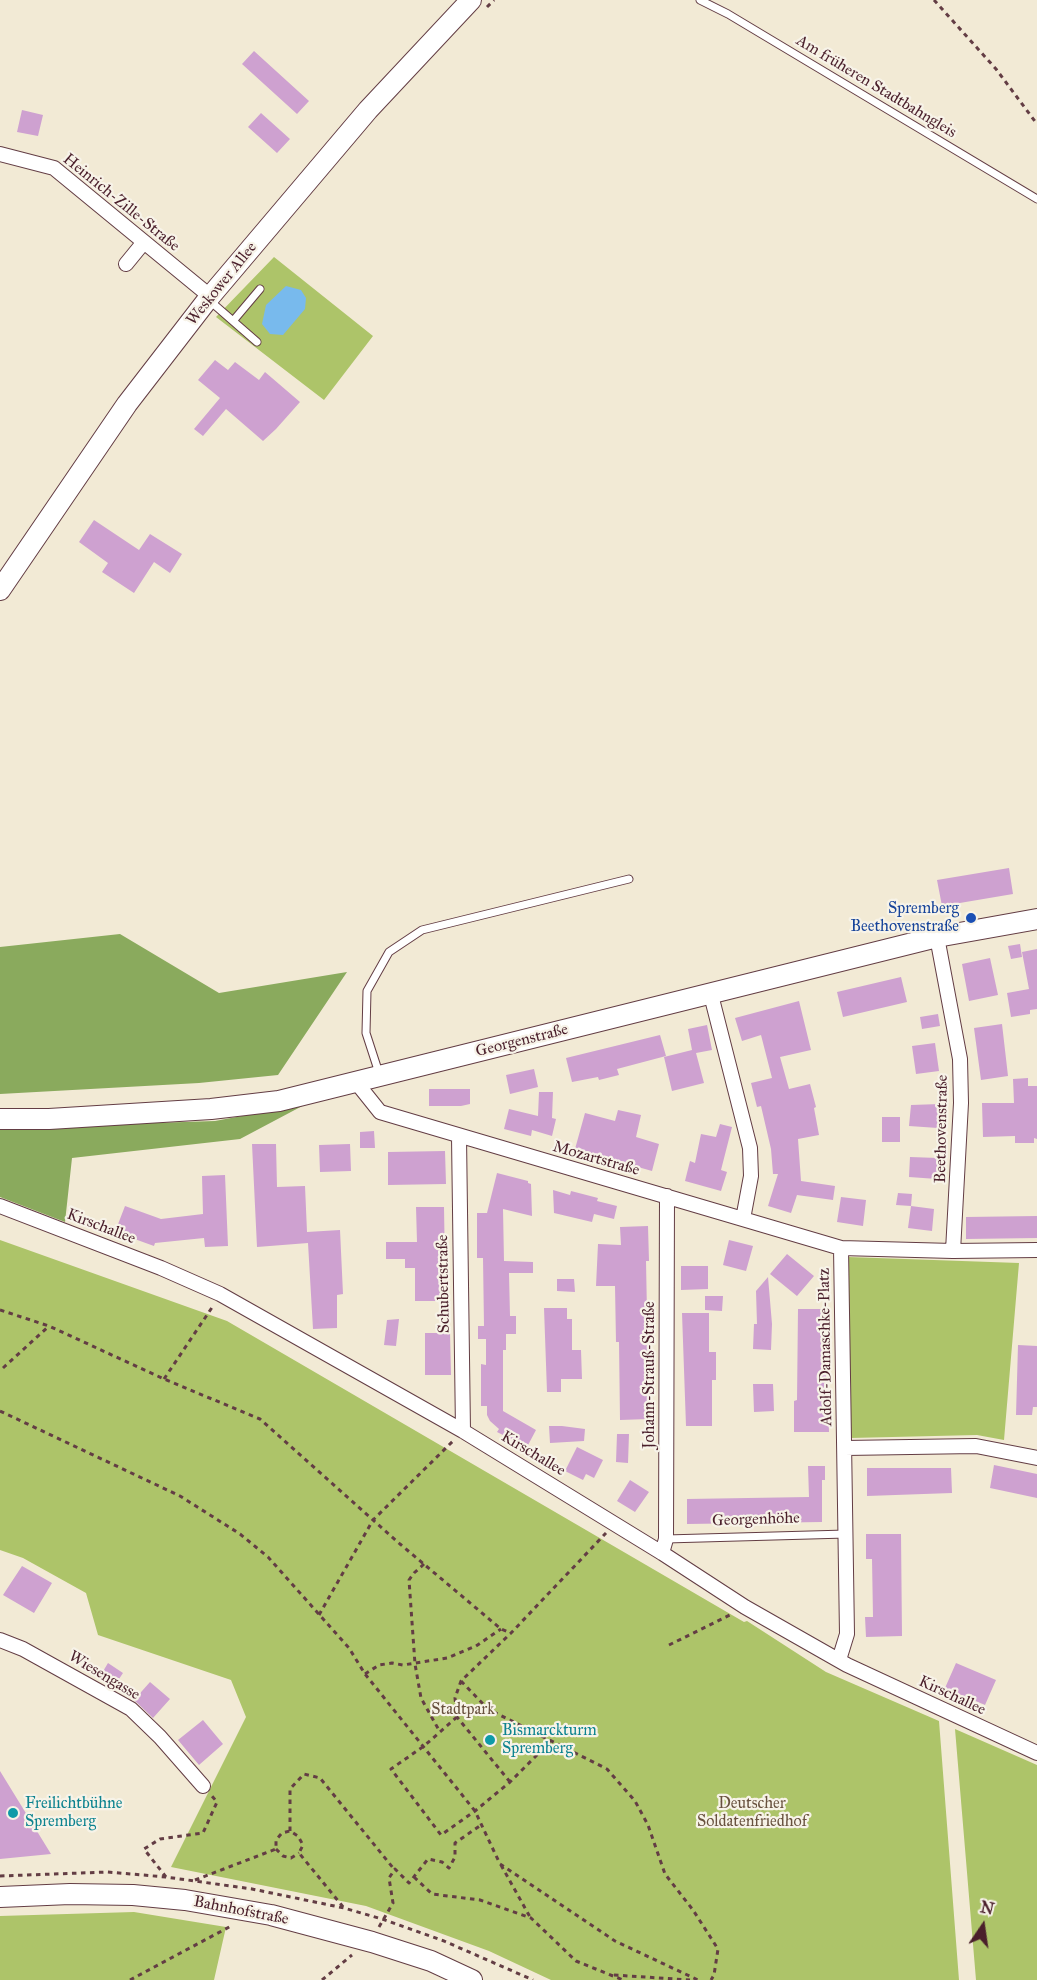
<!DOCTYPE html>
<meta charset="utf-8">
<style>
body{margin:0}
#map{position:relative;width:1037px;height:1980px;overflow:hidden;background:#f2ead5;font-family:"IM FELL Great Primer",serif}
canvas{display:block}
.north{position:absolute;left:953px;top:1896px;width:60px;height:60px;-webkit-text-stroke:4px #f7f3e8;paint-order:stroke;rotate:13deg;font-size:16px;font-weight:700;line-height:24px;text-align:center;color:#4a1f2b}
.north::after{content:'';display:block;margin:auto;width:21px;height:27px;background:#4a1f2b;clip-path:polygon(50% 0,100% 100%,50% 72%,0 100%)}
</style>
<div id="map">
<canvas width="1037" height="1980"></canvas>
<div class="north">N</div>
</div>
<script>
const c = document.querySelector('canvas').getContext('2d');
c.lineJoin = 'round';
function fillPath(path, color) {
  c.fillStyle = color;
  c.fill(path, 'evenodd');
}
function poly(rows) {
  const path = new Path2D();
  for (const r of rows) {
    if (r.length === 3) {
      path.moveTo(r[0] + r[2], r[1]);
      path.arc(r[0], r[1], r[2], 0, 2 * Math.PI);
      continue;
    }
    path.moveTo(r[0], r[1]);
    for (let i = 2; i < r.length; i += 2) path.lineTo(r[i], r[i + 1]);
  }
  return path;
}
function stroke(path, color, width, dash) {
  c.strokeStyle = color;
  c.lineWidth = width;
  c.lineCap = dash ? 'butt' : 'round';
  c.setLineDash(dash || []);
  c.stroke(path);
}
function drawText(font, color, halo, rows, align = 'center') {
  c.font = font + ' "IM FELL Great Primer",serif';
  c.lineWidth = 4.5;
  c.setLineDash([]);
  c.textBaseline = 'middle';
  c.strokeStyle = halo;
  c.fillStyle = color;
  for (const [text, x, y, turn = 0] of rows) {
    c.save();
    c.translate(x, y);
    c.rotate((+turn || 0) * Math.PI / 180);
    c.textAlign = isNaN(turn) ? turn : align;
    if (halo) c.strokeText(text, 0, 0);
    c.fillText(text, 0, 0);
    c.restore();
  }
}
fillPath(poly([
 [274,257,373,336,324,400,216,317],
 [0,1240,227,1321,744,1622,747,1621,826,1672,939,1721,959,1980,551,1980,489,1951,366,1906,171,1867,246,1717,231,1680,98,1635,86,1593,23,1558,0,1550],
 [848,1257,1019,1263,1004,1440,977,1435,850,1438],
 [955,1729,1037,1765,1037,1980,976,1980],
 [134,1912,226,1927,214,1980,0,1980,0,1916]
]), '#adc469');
fillPath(poly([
 [120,934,219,993,347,972,278,1075,199,1083,0,1094,0,947],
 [306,1104,240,1139,72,1158,65,1222,0,1197,0,1128,215,1121]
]), '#8aaa5d');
fillPath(poly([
 [286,286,301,290,306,298,305,309,283,335,270,334,262,324,266,305]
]), '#78baed');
fillPath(poly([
 [254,51,309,101,297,114,242,64],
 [22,110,43,115,38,136,17,132],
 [261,113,290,139,277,153,248,127],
 [215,360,228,370,235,362,259,380,265,372,300,402,276,429,263,441,226,409,203,436,194,429,220,398,198,380],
 [94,520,139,550,150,534,182,554,170,573,154,562,134,593,102,572,108,563,79,542],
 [1009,868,1013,894,942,906,937,880],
 [1020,944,1022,957,1011,959,1008,946],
 [1037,949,1037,1009,1030,1010,1030,1014,1011,1017,1007,993,1029,989,1022,952],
 [990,958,998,995,969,1001,962,964],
 [901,977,907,1002,843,1017,837,992],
 [799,1001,811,1050,780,1057,789,1089,810,1084,816,1107,814,1108,819,1135,798,1139,801,1181,835,1186,833,1200,797,1195,791,1213,768,1206,778,1174,773,1174,771,1149,761,1106,757,1107,751,1083,772,1078,761,1035,742,1041,735,1018],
 [938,1014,940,1026,922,1029,920,1017],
 [1002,1024,1008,1076,981,1080,974,1028],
 [707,1025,712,1050,696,1053,704,1083,672,1091,664,1057,692,1050,688,1029],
 [660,1035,666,1056,617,1069,619,1075,599,1080,598,1077,572,1082,566,1058],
 [935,1043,939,1071,916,1074,912,1046],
 [534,1069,538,1087,510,1094,506,1075],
 [1028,1078,1028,1086,1037,1086,1037,1139,1034,1138,1034,1143,1015,1143,1015,1136,983,1137,982,1103,1014,1103,1013,1079],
 [429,1089,470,1089,470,1104,461,1106,429,1106],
 [539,1092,553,1092,552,1118,556,1119,552,1136,532,1130,531,1136,504,1129,509,1109,538,1116],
 [940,1104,938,1128,909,1126,911,1105],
 [618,1110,641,1115,636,1137,659,1144,652,1171,575,1149,585,1113,615,1121],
 [882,1117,900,1117,900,1142,882,1142],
 [720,1124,732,1127,721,1170,727,1172,721,1191,685,1181,690,1161,695,1163,701,1134,716,1137],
 [374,1131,375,1148,360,1148,360,1132],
 [252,1144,276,1144,277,1187,305,1186,307,1232,340,1230,343,1294,337,1295,337,1328,313,1329,308,1243,257,1247],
 [350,1144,351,1171,320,1172,319,1145],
 [445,1151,446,1184,388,1185,388,1152],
 [910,1157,938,1158,937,1179,909,1177],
 [497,1173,528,1181,528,1183,531,1184,532,1216,503,1209,504,1261,533,1262,533,1273,509,1273,510,1316,516,1316,516,1334,506,1334,506,1350,503,1350,503,1411,536,1430,527,1447,497,1432,499,1429,490,1421,487,1415,487,1406,481,1406,481,1364,486,1365,486,1339,478,1339,478,1326,484,1326,483,1258,477,1258,477,1213,487,1213],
 [225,1175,228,1246,205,1247,204,1238,155,1243,154,1246,115,1232,125,1206,161,1219,203,1214,202,1176],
 [553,1190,570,1195,571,1191,598,1198,597,1201,617,1206,614,1219,594,1214,592,1222,554,1213],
 [898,1193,912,1194,911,1206,896,1205],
 [841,1197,866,1200,863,1226,837,1222],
 [911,1206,934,1209,932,1231,908,1228],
 [416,1207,444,1207,445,1269,448,1269,448,1301,415,1301,415,1268,405,1268,405,1259,386,1259,386,1242,417,1242],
 [1037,1216,1037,1238,966,1239,966,1217],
 [648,1226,649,1261,646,1261,649,1419,620,1420,619,1342,616,1342,615,1286,596,1286,598,1244,621,1245,620,1227],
 [729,1240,753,1246,746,1271,723,1265],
 [787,1254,814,1276,797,1296,770,1274],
 [681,1266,708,1266,708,1289,681,1290],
 [768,1277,772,1324,771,1350,753,1349,754,1324,757,1324,756,1291],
 [557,1279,574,1279,575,1292,557,1291],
 [705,1296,723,1296,722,1311,705,1310],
 [544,1308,567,1308,567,1319,572,1319,572,1350,581,1350,582,1379,561,1379,561,1392,547,1392],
 [798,1309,826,1309,826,1400,828,1400,829,1432,794,1432,794,1401,797,1400],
 [682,1313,709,1313,709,1352,716,1352,716,1380,712,1380,712,1426,686,1426],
 [399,1319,396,1346,384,1345,387,1320],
 [425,1333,450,1333,451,1375,425,1375],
 [1018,1345,1037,1346,1037,1407,1033,1407,1032,1415,1016,1415],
 [753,1384,773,1384,774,1411,754,1412],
 [549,1426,562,1426,585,1429,584,1441,550,1443],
 [617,1434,629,1434,628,1463,616,1462],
 [577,1447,603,1460,594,1478,586,1474,583,1480,565,1471],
 [994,1465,1037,1474,1037,1498,990,1488],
 [808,1466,825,1466,825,1480,822,1480,822,1522,687,1524,687,1499,809,1497],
 [867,1468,951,1468,952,1493,867,1496],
 [630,1480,649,1492,635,1512,617,1501],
 [866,1534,901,1534,902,1636,866,1637,865,1617,873,1617,872,1559,866,1559],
 [22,1566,52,1583,34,1613,3,1595],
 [108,1663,123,1673,113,1688,99,1678],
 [956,1663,996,1680,985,1705,945,1688],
 [150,1682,170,1699,153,1718,134,1700],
 [203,1720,223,1744,199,1765,178,1740],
 [490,1740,7],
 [0,1771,51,1854,0,1859]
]), '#cea1d0');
const lane = poly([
 [700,0,728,14,1037,199],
 [210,301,257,342],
 [233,321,260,289],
 [379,1073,366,1033,367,991,389,952,422,930,629,879],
 [666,1539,846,1534]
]);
const street = poly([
 [0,154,54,168,211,297],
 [126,264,144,242],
 [937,937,960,1059,961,1103,953,1251],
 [711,995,750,1148,751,1176,743,1219],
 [356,1082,380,1112,841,1248,953,1251,1037,1250],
 [459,1137,463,1431],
 [0,1206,161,1268,220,1294,463,1431,662,1553,745,1607,847,1665,1037,1753],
 [845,1448,976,1446,1037,1458],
 [662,1553,666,1539,667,1196],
 [0,1640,23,1649,131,1709,160,1737,203,1786],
 [839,1660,847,1634,841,1248]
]);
const secondary = poly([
 [0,590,127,404,208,299,368,110,471,0],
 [0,1119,49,1119,211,1109,279,1101,937,937,1037,919],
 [0,1897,70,1894,133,1895,185,1900,271,1915,372,1942,431,1961,472,1980]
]);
stroke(lane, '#633d44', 9);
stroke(street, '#633d44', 16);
stroke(secondary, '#633d44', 22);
stroke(poly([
 [934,0,996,69,1037,124],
 [487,7,494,0],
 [0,1310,49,1326,164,1379,260,1419,400,1544,501,1629,511,1633],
 [3,1368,49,1326],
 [164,1379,213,1306],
 [0,1411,180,1496,240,1534,268,1557,349,1648,365,1674,475,1811,500,1864,615,1941,698,1980],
 [424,1564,414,1573,409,1580,415,1664,421,1698,440,1732],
 [319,1615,373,1520,454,1440],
 [669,1645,732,1614],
 [365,1674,379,1665,392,1663,403,1665,447,1658,476,1646,501,1629],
 [461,1681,488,1709,607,1769,635,1801,648,1825,665,1874,693,1910,718,1949,714,1975,711,1980],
 [457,1717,424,1746,391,1769,441,1835,475,1811,510,1782,551,1741],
 [510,1782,457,1717,455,1698,461,1681,511,1633,606,1533],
 [290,1831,290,1789,304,1774,320,1778,394,1869],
 [276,1849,283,1856,291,1858,299,1853],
 [501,1865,530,1917],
 [0,1876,107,1872,166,1877,252,1889,344,1908,382,1919,444,1941,533,1980],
 [166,1877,144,1849,160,1839,203,1833,217,1802,212,1796],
 [414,1877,432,1894,480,1900,531,1918,576,1961,623,1980],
 [195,1880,276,1849,276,1840,282,1833,290,1831,298,1836,303,1845,299,1853,344,1908],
 [379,1927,393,1903,389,1878,395,1869,409,1883,428,1859,442,1862,449,1868,455,1857,455,1843,481,1825],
 [614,1975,690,1980],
 [130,1980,231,1926],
 [322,1980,352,1955]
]), '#633d44', 3, [4.5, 4.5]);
stroke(lane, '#fff', 7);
stroke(street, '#fff', 14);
stroke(secondary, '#fff', 20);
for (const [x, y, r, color] of [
 [971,918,6,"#1a4fb4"],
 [490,1740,6,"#0f9aa8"],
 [13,1813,6,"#0f9aa8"]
]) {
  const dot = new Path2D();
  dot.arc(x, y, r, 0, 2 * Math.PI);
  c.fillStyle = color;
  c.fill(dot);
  stroke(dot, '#f7f3e8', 2);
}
drawText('16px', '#4a1f2b', '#f7f3e8', [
 ["Am früheren Stadtbahngleis",876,87,31],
 ["Heinrich-Zille-Straße",121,203,39],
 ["Weskower Allee",222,284,-51],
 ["Georgenstraße",522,1041,-14],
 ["Beethovenstraße",942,1129,-89],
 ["Mozartstraße",596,1159,16],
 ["Kirschallee",101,1227,21],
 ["Schubertstraße",444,1284,-91],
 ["Adolf-Damaschke-Platz",826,1347,-91],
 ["Johann-Strauß-Straße",650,1375,-90],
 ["Kirschallee",533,1454,31],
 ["Georgenhöhe",756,1520,-2],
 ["Wiesengasse",104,1676,31],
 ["Kirschallee",952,1696,25],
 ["Bahnhofstraße",241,1911,11]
]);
drawText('16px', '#164399', '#f7f3e8', [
 ["Spremberg",959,909],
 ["Beethovenstraße",959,927]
], 'right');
drawText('16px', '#68513e', '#f7f3e8', [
 ["Stadtpark",463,1710],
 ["Deutscher",752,1804],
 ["Soldatenfriedhof",752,1822]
]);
drawText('16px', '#0d838f', '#f7f3e8', [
 ["Bismarckturm",502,1731],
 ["Spremberg",502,1749],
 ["Freilichtbühne",25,1804],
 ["Spremberg",25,1822]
], 'left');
</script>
